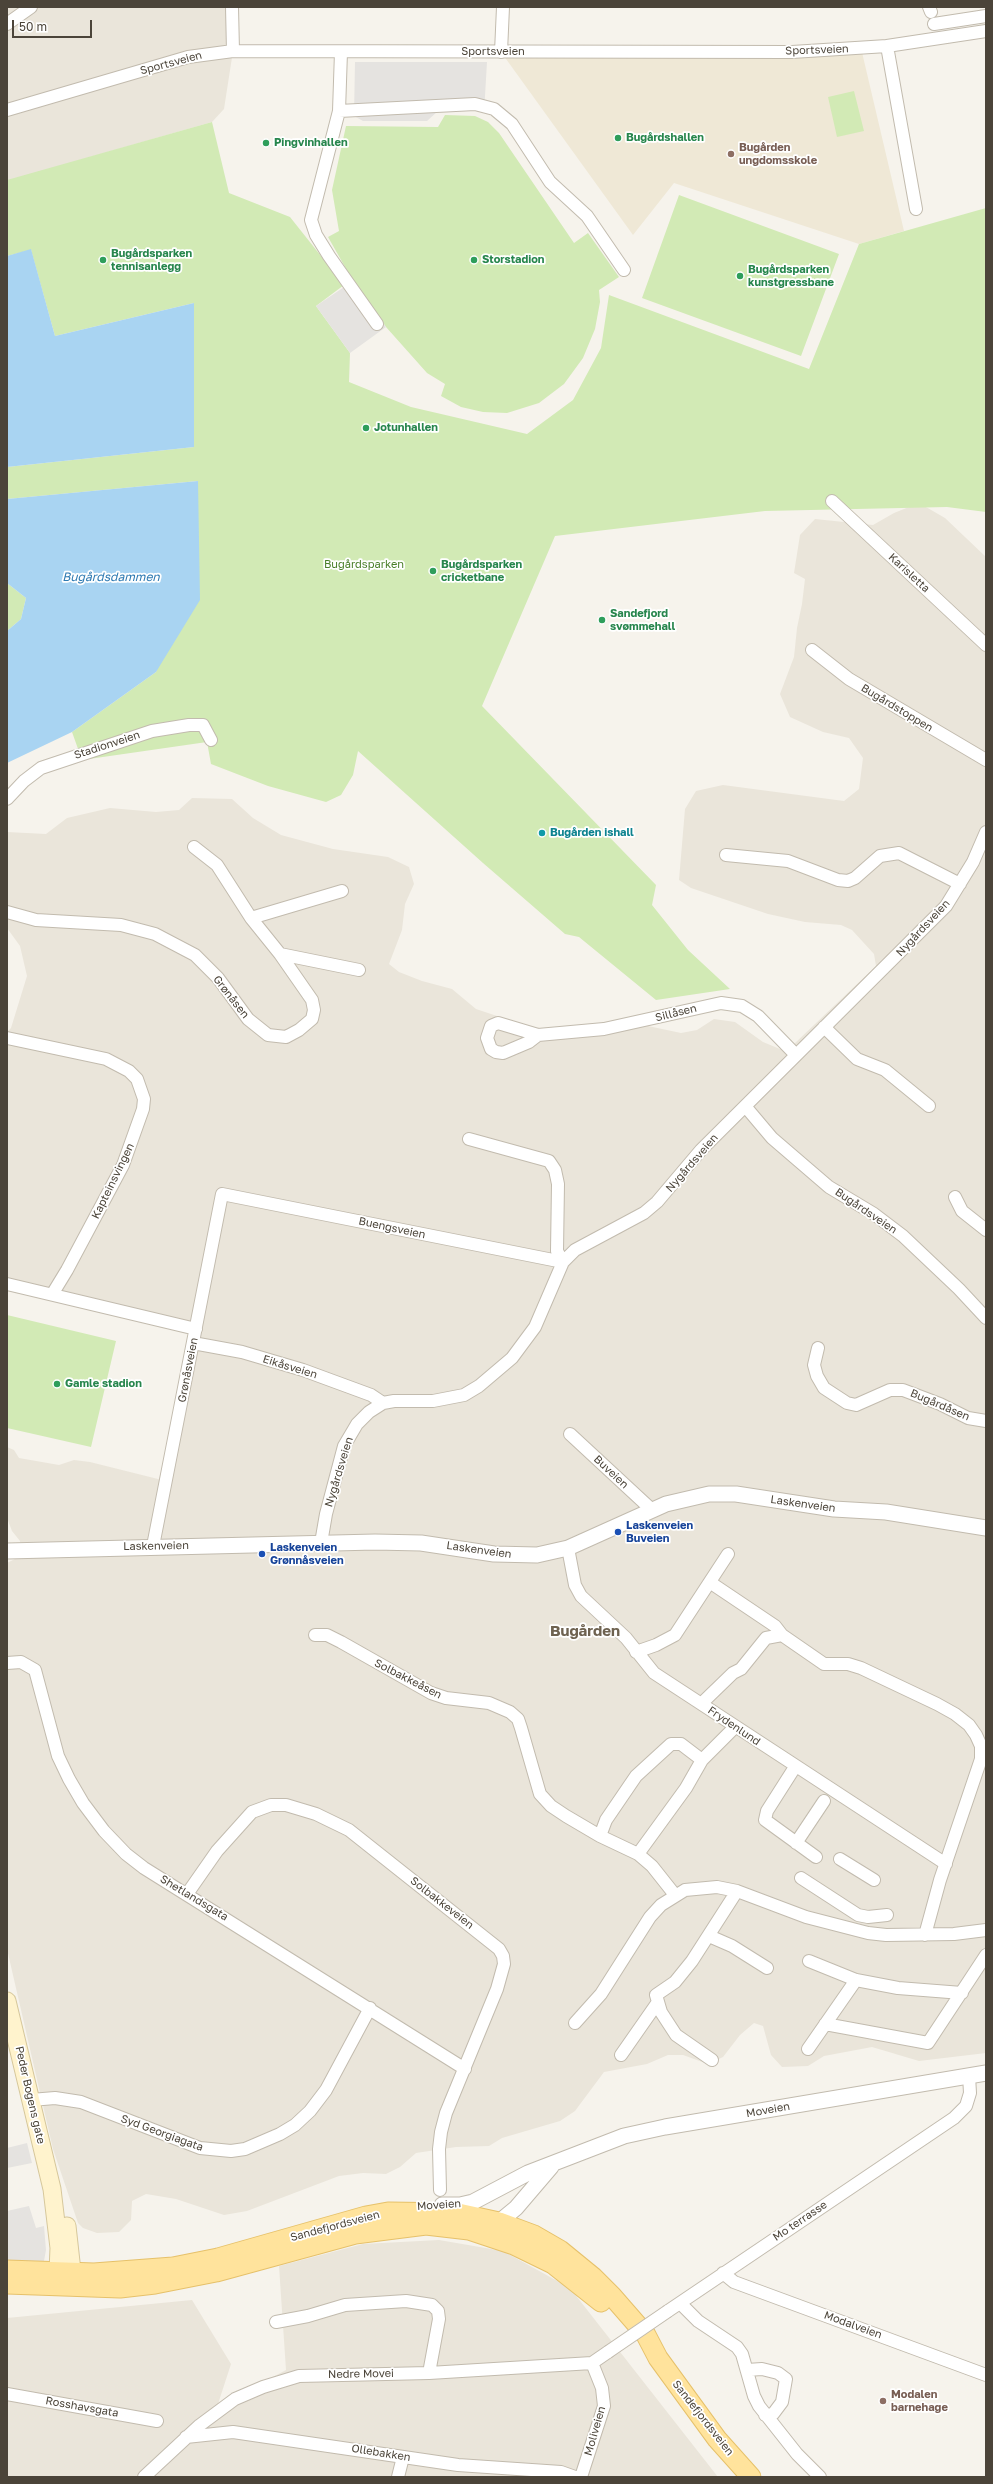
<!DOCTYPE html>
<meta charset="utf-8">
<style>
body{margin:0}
#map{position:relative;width:993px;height:2484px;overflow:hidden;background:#f6f3ec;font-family:"Golos Text",sans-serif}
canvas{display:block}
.frame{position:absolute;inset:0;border:8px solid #4b4439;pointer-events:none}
.scale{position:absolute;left:12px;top:20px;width:80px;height:18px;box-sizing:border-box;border:2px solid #4b4439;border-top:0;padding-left:5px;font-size:12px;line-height:14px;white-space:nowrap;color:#4b4439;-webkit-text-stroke:3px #fff;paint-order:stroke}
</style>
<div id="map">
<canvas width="993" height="2484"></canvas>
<div class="frame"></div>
<div class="scale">50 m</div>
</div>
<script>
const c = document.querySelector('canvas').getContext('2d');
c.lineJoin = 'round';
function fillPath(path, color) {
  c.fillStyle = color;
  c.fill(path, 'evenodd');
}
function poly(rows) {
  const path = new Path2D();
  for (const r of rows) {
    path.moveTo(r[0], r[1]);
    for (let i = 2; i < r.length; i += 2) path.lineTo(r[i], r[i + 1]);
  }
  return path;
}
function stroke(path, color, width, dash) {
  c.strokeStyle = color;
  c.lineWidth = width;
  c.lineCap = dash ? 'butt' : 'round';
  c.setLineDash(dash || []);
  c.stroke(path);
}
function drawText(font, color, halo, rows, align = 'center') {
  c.font = font + ' "Golos Text",sans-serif';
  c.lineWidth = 3.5;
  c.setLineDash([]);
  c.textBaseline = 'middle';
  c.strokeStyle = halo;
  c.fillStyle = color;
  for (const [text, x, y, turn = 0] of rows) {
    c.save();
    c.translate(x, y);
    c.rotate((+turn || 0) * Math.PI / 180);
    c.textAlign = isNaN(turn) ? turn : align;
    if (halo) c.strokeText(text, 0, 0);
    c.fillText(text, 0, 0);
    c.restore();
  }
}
fillPath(poly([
 [7,7,231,7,233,51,224,109,212,122,7,181],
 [919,503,945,518,986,557,986,2053,919,2061,872,2047,824,2056,808,2066,782,2067,771,2055,763,2026,754,2023,740,2035,723,2057,708,2064,683,2055,668,2055,647,2064,604,2072,575,2111,560,2121,502,2138,489,2146,456,2147,416,2153,400,2167,386,2174,363,2173,339,2176,247,2211,224,2215,176,2199,146,2194,132,2201,131,2220,119,2232,97,2233,83,2228,78,2223,53,2149,7,1949,7,1563,21,1556,20,1541,12,1531,7,1518,7,1447,14,1450,19,1458,59,1465,74,1460,90,1462,166,1481,172,1476,200,1337,161,1315,7,1280,7,1032,11,1028,27,976,20,946,7,928,7,832,46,834,67,818,110,808,156,812,179,810,192,798,232,799,253,818,281,835,333,849,388,857,409,867,414,884,405,904,402,930,389,964,399,972,422,981,452,989,476,1009,539,1030,629,1022,681,1033,697,1030,714,1019,735,1022,763,1042,780,1049,794,1044,876,966,874,954,852,930,841,925,805,922,768,914,691,888,679,880,685,809,696,791,723,785,844,801,859,789,863,758,849,738,823,732,790,717,780,694,794,657,797,628,802,604,805,579,794,573,800,535,815,519,873,525,894,513],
 [439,2240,503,2251,570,2288,718,2477,7,2477,7,2318,192,2300,231,2364,217,2407,286,2370,279,2266,363,2244]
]), '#eae5da');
fillPath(poly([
 [861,48,904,231,859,244,674,183,633,235,501,52]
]), '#efe8d6');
fillPath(poly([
 [854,91,864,131,837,137,828,97],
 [445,115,475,116,488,122,499,133,574,243,588,233,619,277,599,290,600,302,595,329,583,358,564,384,539,403,507,413,483,412,461,407,441,396,445,384,427,373,386,327,353,281,328,237,339,231,332,190,346,126,438,127],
 [212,122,229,193,290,217,344,285,316,306,350,353,349,382,411,407,527,434,573,400,601,348,609,295,809,369,859,244,986,208,986,512,947,507,765,511,555,536,482,706,656,885,652,905,688,950,730,989,656,1000,579,937,565,934,483,863,358,751,353,775,341,795,326,802,268,786,211,764,207,742,82,760,72,732,156,672,198,481,7,499,7,467,194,447,194,303,55,336,31,250,7,256,7,180],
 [679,195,839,254,801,356,642,298],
 [7,583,26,598,21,619,7,631],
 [7,1315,116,1341,91,1447,7,1428]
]), '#d2eab5');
fillPath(poly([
 [355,62,487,62,484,113,473,110,438,111,427,121,363,121,354,116],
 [353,281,386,327,350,353,316,306],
 [27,2143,32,2163,7,2168,7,2148],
 [29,2206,36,2228,44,2226,46,2250,44,2261,7,2263,7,2211]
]), '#e5e3e0');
fillPath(poly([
 [31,249,55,336,194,303,194,447,7,467,7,256],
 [198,481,200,600,156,672,72,732,7,763,7,631,21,619,26,598,7,583,7,499]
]), '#a9d4f2');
const minor = poly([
 [232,7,233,51],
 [929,7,931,12],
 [7,24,31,7],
 [934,24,986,16],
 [887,46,916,209],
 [341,52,339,111,311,220,316,235,329,256,377,324],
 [501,52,503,7],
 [7,110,188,57,233,51,792,52,887,46,986,31],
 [339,111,475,104,494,109,512,124,550,182,587,216,624,270],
 [832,501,986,645],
 [812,650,849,679,986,760],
 [7,799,24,781,41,768,152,731,189,725,203,725,211,740],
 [726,855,788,861,838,880,848,881,855,878,880,856,899,853,960,884],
 [7,912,36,920,121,925,155,934,195,955,218,978,248,1019,268,1035,286,1037,299,1030,312,1019,314,1010,312,1000,280,954,251,918,217,865,194,847],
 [251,918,342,891],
 [280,954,359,970],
 [824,1027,857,1059,885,1070,929,1106],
 [538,1035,529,1042,503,1053,496,1052,491,1049,487,1038,491,1026,498,1023,538,1035,604,1029,721,1003,742,1006,758,1016,796,1055],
 [7,1038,106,1059,129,1071,137,1079,144,1099,143,1109,123,1165,67,1270,53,1293],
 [745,1106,772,1138,829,1187,874,1214,903,1236,959,1289,986,1318],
 [469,1139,549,1161,555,1170,558,1184,557,1251,563,1262],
 [955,1197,962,1211,986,1230],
 [7,1284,196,1329],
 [193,1343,242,1352,303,1370,371,1395,383,1403],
 [818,1348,814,1365,817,1376,824,1388,847,1403,856,1405,890,1390,903,1390,940,1404,968,1418,986,1421],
 [570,1434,652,1510],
 [321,1543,326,1514,344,1446,357,1424,369,1412,383,1403,394,1401,433,1401,464,1395,479,1386,512,1358,535,1327,563,1262,575,1250,644,1213,657,1202,701,1150,946,906,973,862,986,832],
 [153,1546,222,1194,563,1262],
 [568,1548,575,1585,581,1596,626,1638,654,1673,946,1864],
 [711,1583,775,1626,782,1635],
 [315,1635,327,1635,341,1642,431,1693,446,1698,489,1703,510,1712,518,1719,521,1728,540,1794,551,1806,566,1816,600,1836,638,1854,652,1866,675,1895],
 [782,1635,824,1664,848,1664,861,1668,937,1704,955,1714,969,1725,976,1735,981,1746,981,1759,940,1880,925,1935],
 [636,1652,656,1645,675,1635,728,1554],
 [7,1663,21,1662,35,1670,58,1756,69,1779,83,1803,104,1831,126,1854,144,1868,465,2069],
 [702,1703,733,1673,741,1669,766,1638,782,1635],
 [795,1767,767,1811,765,1820,816,1857],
 [600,1836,606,1820,636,1776,671,1744,681,1744,702,1760],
 [796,1843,824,1801],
 [638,1854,686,1788,702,1760,735,1727],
 [840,1859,874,1880],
 [801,1878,858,1915,868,1917,887,1915],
 [187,1894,217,1851,252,1812,271,1805,286,1805,316,1814,349,1830,499,1949,503,1956,504,1964,497,1989,446,2113,441,2132,439,2149,440,2190],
 [709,1936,732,1946,767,1968],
 [809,1961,856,1980,898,1988,962,1993],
 [575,2023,601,1994,650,1917,661,1905,685,1890,717,1887,737,1891,806,1917,868,1933,886,1935,954,1934,986,1930],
 [825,2024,928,2043,986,1955],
 [808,2049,856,1980],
 [621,2055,658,2002],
 [712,2060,676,2035,661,2012,656,1995,675,1982,692,1961,737,1891],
 [31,2100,55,2098,81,2102,200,2148,231,2151,245,2149,280,2134,295,2125,310,2111,326,2090,370,2008],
 [723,2273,734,2282,986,2375],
 [680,2303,698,2321,737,2347,742,2354,754,2396,759,2406,797,2454,820,2477],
 [668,2311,954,2118,966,2106,970,2093,969,2076],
 [276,2322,308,2316,345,2305,406,2301,432,2305,438,2311,439,2319,429,2373],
 [747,2370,762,2369,778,2373,786,2379,782,2402,773,2414,765,2415],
 [7,2394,157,2421],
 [186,2437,233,2432,458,2465,561,2472,575,2477],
 [144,2477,200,2425,235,2399,263,2387,299,2376,429,2373,592,2363,608,2352],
 [398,2477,403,2457],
 [581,2477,604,2406,602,2388,592,2363]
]);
const tertiary = poly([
 [7,1551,375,1542,421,1543,494,1554,537,1555,568,1548,666,1504,709,1494,736,1494,834,1509,886,1512,986,1528],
 [442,2205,460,2205,473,2202,528,2173,624,2136,665,2127,986,2073],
 [490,2224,499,2222,516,2208,551,2167]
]);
const secondary = poly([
 [7,2001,52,2189,59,2248,58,2271,64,2284],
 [66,2285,72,2271,67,2226]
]);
const primary = poly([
 [7,2270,94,2273,173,2267,218,2258,366,2216,388,2212,458,2213,499,2222,534,2235,560,2250,593,2277,612,2296,646,2335,658,2358,717,2439,751,2477],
 [7,2284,120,2288,155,2284,216,2272,355,2234,426,2225,469,2230,514,2245,553,2264,601,2302]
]);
stroke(minor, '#c2bbae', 14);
stroke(tertiary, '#c2bbae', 17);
stroke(secondary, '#d6c79b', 19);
stroke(primary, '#e6c16a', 21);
stroke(minor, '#fff', 12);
stroke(tertiary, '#fff', 15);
stroke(secondary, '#fff3cd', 17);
stroke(primary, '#ffe39c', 19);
const minorBridge = poly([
 [608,2352,668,2311]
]);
stroke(minorBridge, '#c2bbae', 14, []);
stroke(minorBridge, '#fff', 12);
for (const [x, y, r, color] of [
 [618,138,4,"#2e9e5b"],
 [266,143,4,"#2e9e5b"],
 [731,154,4,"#8d6e63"],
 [103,260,4,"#2e9e5b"],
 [474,260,4,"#2e9e5b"],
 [740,276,4,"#2e9e5b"],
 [366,428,4,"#2e9e5b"],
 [433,571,4,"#2e9e5b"],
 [602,620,4,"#2e9e5b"],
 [542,833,4,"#0f9aa8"],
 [57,1384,4,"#2e9e5b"],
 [618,1532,4,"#1a4fb4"],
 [262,1554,4,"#1a4fb4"],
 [883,2401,4,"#8d6e63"]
]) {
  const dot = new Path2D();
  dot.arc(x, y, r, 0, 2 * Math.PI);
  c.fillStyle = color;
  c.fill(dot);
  stroke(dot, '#fff', 1.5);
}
drawText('11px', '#4b4439', '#fff', [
 ["Sportsveien",817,50,-2],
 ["Sportsveien",493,52],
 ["Sportsveien",171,63,-15],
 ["Karisletta",909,573,43],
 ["Bugårdstoppen",897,708,31],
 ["Stadionveien",107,745,-18],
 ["Nygårdsveien",923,928,-47],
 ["Grønåsen",231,997,52],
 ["Sillåsen",676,1013,-14],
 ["Nygårdsveien",692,1163,-49],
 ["Kapteinsvingen",113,1181,-64],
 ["Bugårdsveien",866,1211,34],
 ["Buengsveien",392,1228,12],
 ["Eikåsveien",290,1367,17],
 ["Grønåsveien",188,1370,-79],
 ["Bugårdåsen",940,1405,23],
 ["Nygårdsveien",339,1472,-73],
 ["Buveien",611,1472,43],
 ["Laskenveien",803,1504,8],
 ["Laskenveien",156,1546,-1],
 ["Laskenveien",479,1550,8],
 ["Solbakkeåsen",408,1679,27],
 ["Frydenlund",734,1726,34],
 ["Shetlandsgata",194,1898,31],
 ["Solbakkeveien",442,1903,38],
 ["Peder Bogens gate",30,2095,77],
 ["Moveien",768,2110,-10],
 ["Syd Georgiagata",162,2133,20],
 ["Moveien",439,2205,-4],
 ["Mo terrasse",800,2221,-34],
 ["Sandefjordsveien",335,2226,-15],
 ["Modalveien",853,2325,20],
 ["Nedre Movei",361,2374,-1],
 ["Rosshavsgata",82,2407,10],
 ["Sandefjordsveien",703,2418,52],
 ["Moliveien",595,2431,-74],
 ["Ollebakken",381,2453,9]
]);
drawText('bold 11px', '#27864d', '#fff', [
 ["Bugårdshallen",626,138],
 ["Pingvinhallen",274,143],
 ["Bugårdsparken",111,254],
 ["tennisanlegg",111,267],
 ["Storstadion",482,260],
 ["Bugårdsparken",748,270],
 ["kunstgressbane",748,283],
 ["Jotunhallen",374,428],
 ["Bugårdsparken",441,565],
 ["cricketbane",441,578],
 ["Sandefjord",610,614],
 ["svømmehall",610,627],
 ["Gamle stadion",65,1384]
], 'left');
drawText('bold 11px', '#785e54', '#fff', [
 ["Bugården",739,148],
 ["ungdomsskole",739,161],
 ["Modalen",891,2395],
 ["barnehage",891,2408]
], 'left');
drawText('11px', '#4a7f2a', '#fff', [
 ["Bugårdsparken",364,565]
]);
drawText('bold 11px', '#0d838f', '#fff', [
 ["Bugården ishall",550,833]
], 'left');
drawText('bold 11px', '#164399', '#fff', [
 ["Laskenveien",626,1526],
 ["Buveien",626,1539],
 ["Laskenveien",270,1548],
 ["Grønnåsveien",270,1561]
], 'left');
drawText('italic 12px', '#2e7ab2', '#fff', [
 ["Bugårdsdammen",111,577]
]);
drawText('bold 15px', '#6e6250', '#fff', [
 ["Bugården",585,1631]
]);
</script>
